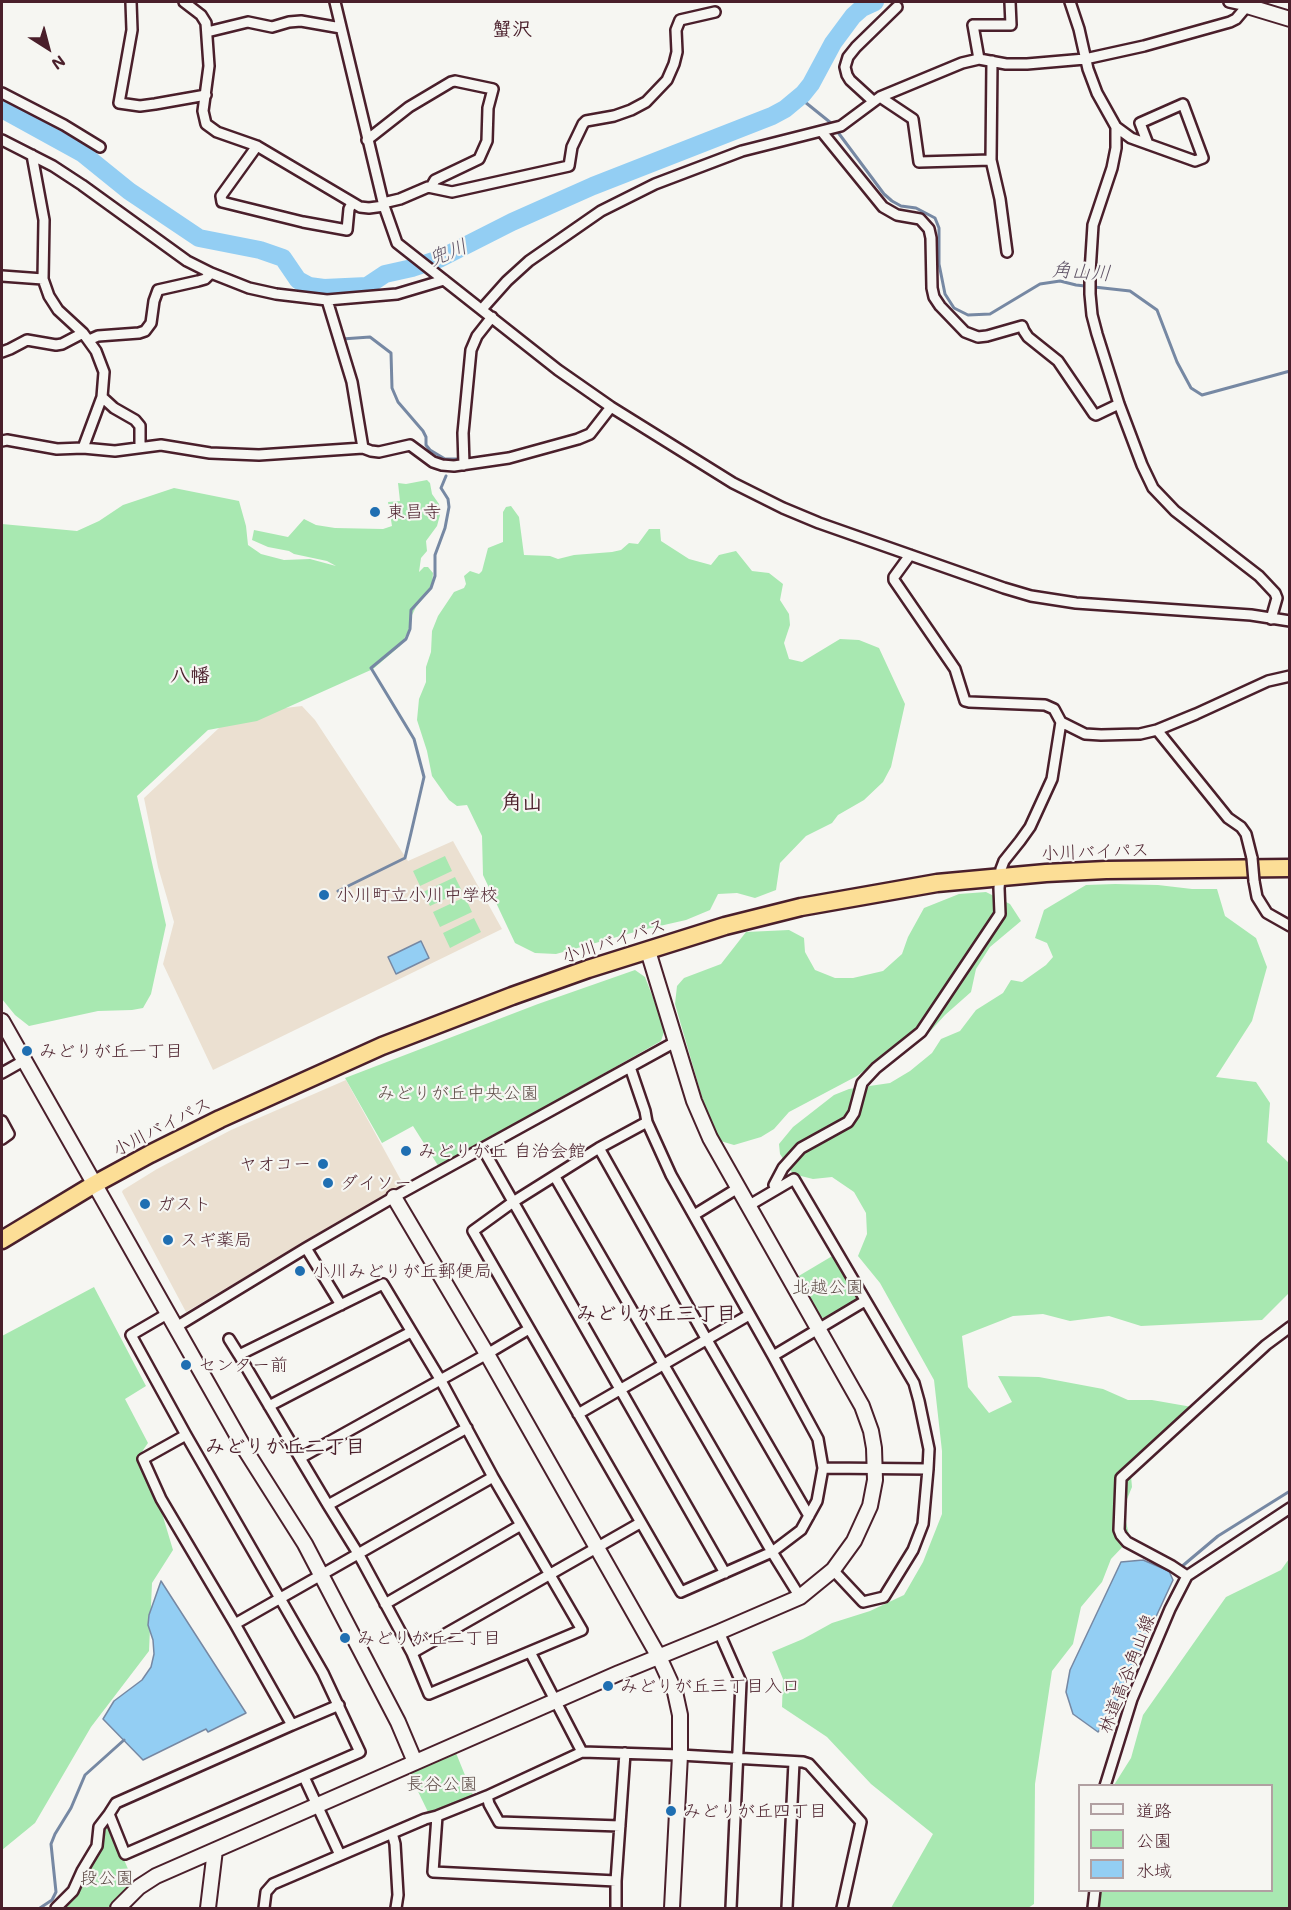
<!DOCTYPE html>
<meta charset="utf-8">
<style>
body{margin:0}
#map{position:relative;width:1291px;height:1910px;overflow:hidden;background:#f6f6f2;font-family:Mali,"Klee One",sans-serif}
canvas{display:block}
.frame{position:absolute;inset:0;border:3px solid #4a1f2b;pointer-events:none}
.legend{position:absolute;left:1078px;top:1784px;width:195px;height:108px;box-sizing:border-box;background:#f6f6f2;border:2px solid #b1a0a2;margin:0;padding:8px 10px;list-style:none;font-size:18px;color:#4a1f2b}
.legend li{display:flex;align-items:center;gap:12px;height:30px}
.legend b{width:30px;border:2px solid #b1a0a2}
.north{position:absolute;left:18px;top:18px;width:60px;height:60px;-webkit-text-stroke:4px #f6f6f2;paint-order:stroke;rotate:144deg;font-size:16px;font-weight:700;line-height:24px;text-align:center;color:#4a1f2b}
.north::after{content:'';display:block;margin:auto;width:21px;height:27px;background:#4a1f2b;clip-path:polygon(50% 0,100% 100%,50% 72%,0 100%)}
</style>
<div id="map">
<canvas width="1291" height="1910"></canvas>
<div class="frame"></div>
<ul class="legend">
<li><b style="height:8px;background:#f6f6f2"></b>道路</li>
<li><b style="height:16px;background:#a8e8b1"></b>公園</li>
<li><b style="height:16px;background:#93cef3"></b>水域</li>
</ul>
<div class="north">N</div>
</div>
<script>
const c = document.querySelector('canvas').getContext('2d');
c.lineJoin = 'round';
function fillPath(path, color) {
  c.fillStyle = color;
  c.fill(path, 'evenodd');
}
function poly(rows) {
  const path = new Path2D();
  for (const r of rows) {
    path.moveTo(r[0], r[1]);
    for (let i = 2; i < r.length; i += 2) path.lineTo(r[i], r[i + 1]);
  }
  return path;
}
function stroke(path, color, width, dash) {
  c.strokeStyle = color;
  c.lineWidth = width;
  c.lineCap = dash ? 'butt' : 'round';
  c.setLineDash(dash || []);
  c.stroke(path);
}
function drawText(font, color, halo, rows, align = 'center') {
  c.font = font + ' Mali,"Klee One",sans-serif';
  c.lineWidth = 4.5;
  c.setLineDash([]);
  c.textBaseline = 'middle';
  c.strokeStyle = halo;
  c.fillStyle = color;
  for (const [text, x, y, turn = 0] of rows) {
    c.save();
    c.translate(x, y);
    c.rotate((+turn || 0) * Math.PI / 180);
    c.textAlign = isNaN(turn) ? turn : align;
    if (halo) c.strokeText(text, 0, 0);
    c.fillText(text, 0, 0);
    c.restore();
  }
}
fillPath(poly([
 [302,706,315,720,408,861,453,841,502,929,213,1070,163,964,174,922,158,867,144,798,234,714],
 [346,1080,403,1184,186,1312,122,1192,123,1190,157,1169,231,1130]
]), '#ebe0d1');
fillPath(poly([
 [427,480,430,483,432,494,439,504,440,515,437,526,426,541,427,551,421,558,419,572,424,567,428,567,433,573,432,587,416,607,412,615,408,632,400,646,373,669,257,721,208,730,137,796,166,925,151,994,143,1008,132,1010,98,1011,29,1026,15,1015,2,999,2,524,77,531,99,521,123,505,174,488,239,501,246,526,248,545,261,554,284,560,310,559,336,566,327,561,294,554,289,551,268,547,252,540,254,530,288,537,304,519,316,525,335,528,383,529,392,526,388,502,400,501,398,483,406,484],
 [511,506,519,517,524,555,550,556,558,559,574,555,612,552,621,550,629,543,638,544,649,529,660,529,661,541,689,559,711,565,719,555,736,551,752,571,769,573,783,584,780,600,789,614,790,625,784,643,789,659,802,662,840,639,859,640,879,648,905,704,891,767,883,782,864,800,838,815,832,823,806,836,780,863,776,890,755,898,737,893,718,894,710,910,686,920,642,930,556,954,535,953,515,943,483,875,482,836,467,805,457,806,449,800,432,776,427,751,417,720,419,699,426,682,426,667,431,652,432,631,438,616,454,592,464,588,466,584,464,576,470,571,479,574,482,571,488,548,503,542,503,512,506,507],
 [445,856,452,871,420,886,413,871],
 [455,877,462,891,430,906,423,892],
 [1115,884,1158,885,1192,889,1217,889,1225,916,1256,938,1267,967,1252,1021,1216,1077,1256,1082,1270,1103,1267,1142,1289,1163,1289,1293,1262,1320,1141,1326,1109,1316,1070,1321,1043,1314,1013,1316,962,1336,968,1387,989,1413,1012,1402,998,1376,1039,1377,1103,1389,1128,1400,1152,1400,1192,1407,1130,1465,1132,1487,1123,1509,1130,1539,1111,1559,1102,1582,1081,1607,1073,1644,1052,1671,1035,1784,1034,1904,1028,1908,891,1908,933,1834,871,1784,827,1737,782,1707,783,1679,772,1652,803,1639,832,1623,870,1611,904,1595,923,1562,942,1514,942,1451,934,1380,880,1283,858,1256,867,1234,866,1213,854,1192,832,1177,813,1179,793,1174,780,1154,779,1144,793,1127,834,1095,849,1089,890,1083,910,1071,932,1053,941,1039,960,1031,976,1010,1003,993,1011,980,1022,982,1046,965,1053,957,1047,943,1035,938,1044,910,1086,885],
 [986,892,1010,904,1021,921,990,947,976,969,971,992,945,1015,924,1038,891,1061,869,1067,857,1076,789,1112,774,1129,761,1137,734,1145,717,1140,708,1118,675,1004,677,986,684,978,721,964,746,932,789,930,804,938,805,952,815,970,835,978,853,978,883,971,902,954,908,937,924,908,959,894],
 [465,897,472,912,440,927,433,912],
 [474,918,481,932,450,948,443,933],
 [635,970,645,977,665,1029,661,1041,439,1167,413,1126,382,1143,345,1078,538,1004],
 [834,1255,858,1298,856,1302,827,1319,821,1317,797,1277],
 [94,1287,146,1386,125,1399,148,1443,139,1456,158,1500,173,1550,152,1583,149,1651,91,1727,35,1823,2,1850,2,1336],
 [1289,1559,1289,1908,1098,1908,1096,1891,1272,1890,1272,1786,1114,1785,1131,1758,1143,1715,1226,1597,1281,1570],
 [456,1753,473,1795,429,1814,409,1773],
 [103,1825,110,1827,134,1883,109,1908,60,1908]
]), '#a8e8b1');
const water = poly([
 [421,941,429,958,396,974,388,957,421,941],
 [1143,1560,1169,1571,1173,1580,1110,1716,1098,1732,1073,1714,1066,1692,1070,1670,1121,1562,1143,1560],
 [161,1581,246,1713,208,1732,206,1729,143,1760,103,1719,114,1701,142,1680,151,1667,154,1654,153,1640,148,1625,149,1615,161,1581]
]);
fillPath(water, '#93cef3');
stroke(water, '#7688a3', 1.5);
stroke(poly([
 [800,98,831,123,884,194,892,201,901,206,916,208,935,218,939,228,939,264,945,294,954,308,968,315,990,314,1040,284,1060,281,1076,285,1130,291,1157,310,1177,362,1191,388,1202,395,1290,371],
 [342,339,370,337,391,353,392,388,398,402,423,431,426,437,426,445,430,450,445,459,459,459],
 [338,891,405,858,411,833,424,777,414,739,371,668,406,639,410,629,411,610,431,588,435,576,435,555,445,528,449,507,448,499,441,488,446,476],
 [1180,1568,1218,1536,1290,1491],
 [40,1908,52,1900,56,1892,51,1844,55,1834,71,1808,85,1775,124,1740]
]), '#7688a3', 3);
stroke(poly([
 [2,109,82,153,129,191,199,238,260,250,283,258,298,280,309,286,324,288,367,286,385,274,412,268,439,259,512,222,593,186,772,116,785,109,803,94,811,84,833,43,853,16,862,8,875,2]
]), '#93cef3', 18);
const street = poly([
 [131,2,132,30,119,103,140,106,155,104,206,95],
 [184,2,201,15,206,23,209,66,203,111,206,124,217,132,257,146,360,207,369,208,384,206],
 [335,2,384,206,397,243,558,370,611,407,733,483,783,508,819,523,1004,588,1031,596,1076,603,1251,615,1290,621],
 [1070,2,1079,29,1088,69,1097,93,1116,127,1131,138,1195,161,1203,158,1183,104,1140,123,1148,144],
 [207,32,248,22,272,27,289,22,301,21,341,28],
 [979,59,973,25,1011,25,1010,2],
 [992,61,991,160,1000,199,1007,252],
 [2,93,64,125,100,147],
 [880,97,913,119,919,162,991,160],
 [873,101,850,80,847,75,845,67,848,57,856,47,897,7],
 [1116,127,1116,148,1112,168,1093,225,1090,272,1090,294,1092,315,1097,334,1119,404,1142,465,1153,488,1175,511,1259,576,1275,593,1277,598,1271,619],
 [822,132,883,207,897,215,920,219,929,229,931,238,932,288,934,297,940,306,965,332,978,337,987,336,1022,326,1024,331,1028,337,1058,361,1094,414,1096,415,1119,404],
 [2,140,53,166,82,185,187,261,211,273,249,288,276,294,327,300,397,294,444,280],
 [367,140,409,107,451,82,455,81,493,89,488,108,487,141,479,159,435,180,431,187],
 [257,146,221,196,222,202,303,222,347,230,349,209,352,203],
 [32,155,44,220,43,279,49,296,58,310,83,333,96,351,104,372,102,397,83,448],
 [383,203,400,199,428,187,452,192,569,166,572,147,583,124,586,121,614,116,631,110,646,102,667,80,674,64,677,52,676,30,680,20,715,12],
 [2,276,43,279],
 [327,300,352,382,363,448],
 [482,309,507,281,529,261,601,211,655,184,742,151,841,126,880,97,962,63,979,59,1006,64,1027,64,1085,59,1144,46,1230,22,1236,19,1247,6,1229,2],
 [89,340,98,336,139,333,145,331,151,323,154,301,158,290,198,281,205,279,211,273],
 [2,352,10,349,27,340,56,345,62,344,83,333],
 [102,397,114,408,135,420,140,426,140,447],
 [2,441,7,440,57,449,83,448,115,451,161,445,210,453,259,455,363,448,371,451,379,452,410,445,433,462,442,465,454,466,509,458,578,439,590,434,611,407],
 [464,465,463,433,471,350,477,336,492,317],
 [910,555,894,577,894,580,955,669,965,701,969,702,1045,705,1054,709,1061,722,1085,734,1101,735,1140,734,1157,730,1196,714,1268,681,1290,676],
 [1157,730,1228,818,1241,827,1246,834,1252,858],
 [1254,881,1257,897,1267,913,1290,926],
 [630,1067,645,1111,647,1122,671,1175,773,1356,818,1439,823,1468,817,1501,801,1530,772,1552,681,1592,473,1231,513,1202,599,1148,647,1122],
 [2,1073,25,1060],
 [2,1121,9,1134,2,1139],
 [599,1148,707,1340,809,1516],
 [483,1149,725,1573],
 [555,1177,772,1552,800,1597],
 [776,1189,774,1185,783,1168,801,1148,848,1122,854,1113,862,1083,876,1068,921,1032,1000,914,999,888,1001,869,1004,861,1020,841,1030,827,1052,779,1061,722],
 [748,1206,794,1179,914,1383,919,1401,929,1449,928,1469,923,1524,913,1550,884,1597,863,1602,833,1570],
 [694,1215,738,1188],
 [306,1248,341,1305],
 [167,1314,131,1335,186,1435,323,1673,360,1752,125,1854,109,1814,116,1803,292,1725,235,1624,161,1499,143,1459,186,1435],
 [176,1327,306,1248,394,1197,677,1041],
 [229,1339,239,1355,300,1458,328,1505,359,1555,412,1653,429,1694,582,1630,493,1477,440,1379,383,1284,239,1355],
 [773,1356,865,1301],
 [269,1406,411,1332],
 [578,1414,749,1315],
 [300,1458,487,1354,529,1329],
 [823,1468,928,1469],
 [328,1505,467,1428],
 [1187,1576,1172,1566,1127,1542,1121,1535,1119,1530,1121,1478,1266,1345,1290,1327],
 [385,1604,521,1525],
 [235,1624,493,1477],
 [719,1632,741,1682,731,1908],
 [530,1652,582,1752],
 [412,1653,640,1523],
 [292,1725,339,1705],
 [304,1777,340,1855],
 [1105,1786,1132,1699,1170,1609,1187,1576,1290,1508],
 [487,1796,489,1804,499,1822,620,1826],
 [437,1816,433,1872,616,1881],
 [392,1833,395,1844,398,1895,396,1908],
 [56,1908,73,1891,82,1871,97,1846,99,1827,109,1814],
 [264,1908,266,1892,273,1884,425,1819,437,1816,487,1796,582,1752,680,1755,803,1762,809,1764,861,1822,842,1908],
 [616,1908,616,1881,625,1753],
 [787,1908,794,1762],
 [1093,1908,1095,1890]
]);
const secondary = poly([
 [1247,6,1290,19],
 [2,1021,246,1451,305,1544,398,1722,415,1762],
 [394,1197,487,1354,659,1657,675,1692,680,1715,680,1755,672,1908],
 [118,1908,139,1887,156,1876,619,1673,719,1632,800,1597,833,1570,854,1541,870,1506,875,1480,874,1448,871,1431,862,1406,710,1138,694,1101,648,951],
 [208,1908,215,1850]
]);
const highway = poly([
 [2,1240,93,1185,150,1154,220,1119,382,1046,512,996,588,969,725,926,801,907,937,883,1046,873,1106,870,1290,868]
]);
stroke(street, '#4a1f2b', 14);
stroke(secondary, '#4a1f2b', 18);
stroke(highway, '#4a1f2b', 21);
stroke(street, '#f6f6f2', 9);
stroke(secondary, '#f6f6f2', 14);
stroke(highway, '#fcde96', 16);
const streetBridge = poly([
 [1252,858,1254,881]
]);
stroke(streetBridge, '#4a1f2b', 14, []);
stroke(streetBridge, '#f6f6f2', 9);
for (const [x, y, r, color] of [
 [375,512,6,"#1f6fb2"],
 [324,895,6,"#1f6fb2"],
 [27,1051,6,"#1f6fb2"],
 [406,1151,6,"#1f6fb2"],
 [323,1164,6,"#1f6fb2"],
 [328,1183,6,"#1f6fb2"],
 [145,1204,6,"#1f6fb2"],
 [168,1240,6,"#1f6fb2"],
 [300,1271,6,"#1f6fb2"],
 [186,1365,6,"#1f6fb2"],
 [345,1638,6,"#1f6fb2"],
 [608,1686,6,"#1f6fb2"],
 [671,1811,6,"#1f6fb2"]
]) {
  const dot = new Path2D();
  dot.arc(x, y, r, 0, 2 * Math.PI);
  c.fillStyle = color;
  c.fill(dot);
  stroke(dot, '#f6f6f2', 2);
}
drawText('18px', '#4a1f2b', '#f6f6f2', [
 ["東昌寺",387,512],
 ["小川町立小川中学校",336,895],
 ["みどりが丘一丁目",39,1051],
 ["みどりが丘 自治会館",418,1151],
 ["ヤオコー",311,1164,"right"],
 ["ダイソー",340,1183],
 ["ガスト",157,1204],
 ["スギ薬局",180,1240],
 ["小川みどりが丘郵便局",312,1271],
 ["センター前",198,1365],
 ["みどりが丘二丁目",357,1638],
 ["みどりが丘三丁目入口",620,1686],
 ["みどりが丘四丁目",683,1811]
], 'left');
drawText('18px', '#4a1f2b', '#f6f6f2', [
 ["小川バイパス",1095,852,-2],
 ["小川バイパス",614,941,-18],
 ["小川バイパス",162,1127,-27],
 ["林道高谷角山線",1127,1674,-69]
]);
drawText('18px', '#62514c', '#f6f6f2', [
 ["みどりが丘中央公園",458,1093],
 ["北越公園",828,1287],
 ["長谷公園",442,1784],
 ["段公園",107,1878]
]);
drawText('bold 20px', '#4a1f2b', '#f6f6f2', [
 ["蟹沢",512,30],
 ["八幡",190,676],
 ["みどりが丘三丁目",656,1314],
 ["みどりが丘二丁目",285,1447]
]);
drawText('italic 20px', '#605467', '#f6f6f2', [
 ["兜川",448,253,-22],
 ["角山川",1081,272,4]
]);
drawText('bold 21px', '#4a1f2b', '#f6f6f2', [
 ["角山",522,803]
]);
</script>
